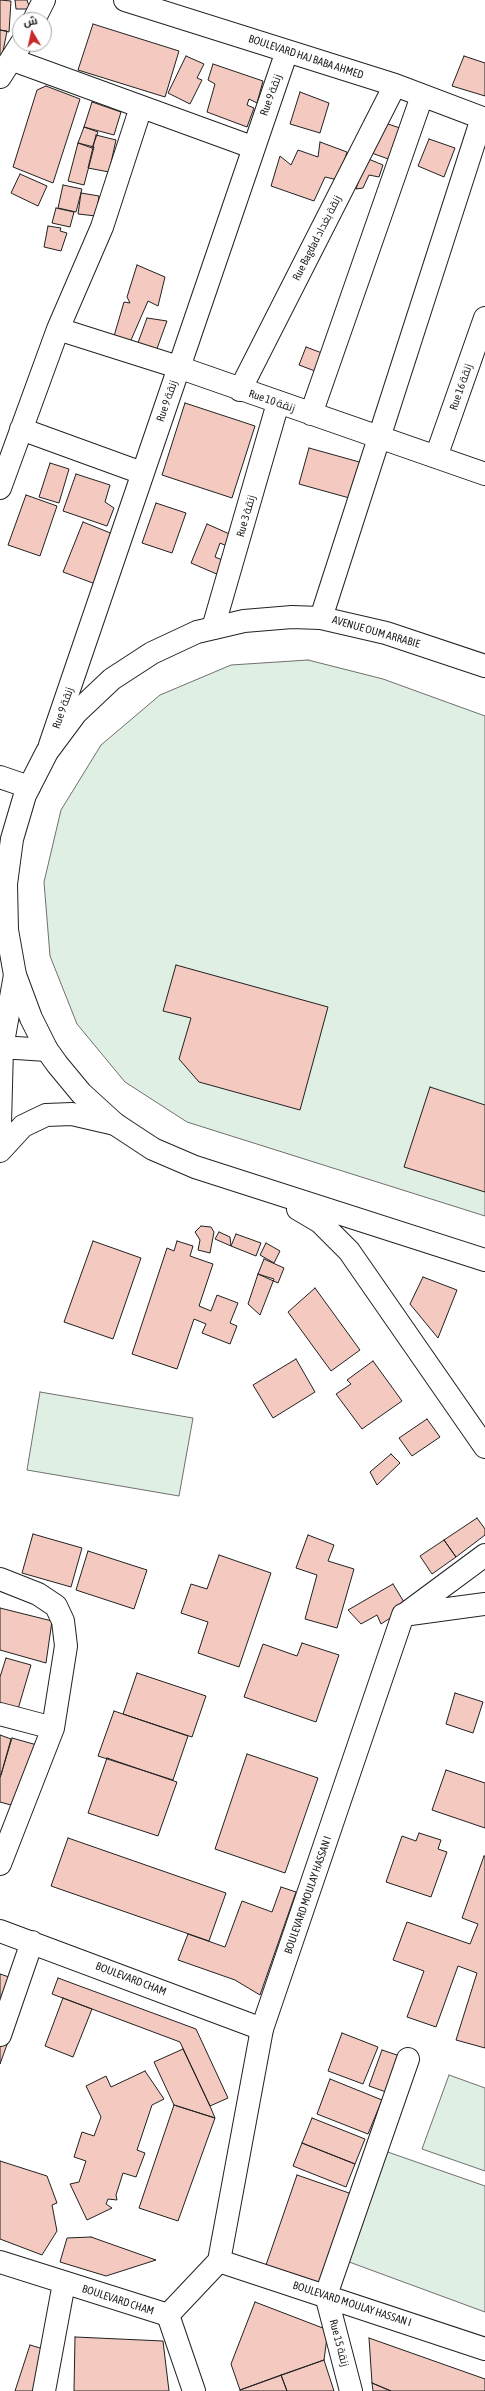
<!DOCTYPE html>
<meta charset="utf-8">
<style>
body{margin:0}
#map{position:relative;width:485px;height:2391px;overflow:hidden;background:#fff;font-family:"Asap Condensed",Cairo,sans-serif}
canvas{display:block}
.north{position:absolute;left:12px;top:12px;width:40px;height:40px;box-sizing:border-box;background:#fff;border:1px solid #a7a7a7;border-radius:50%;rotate:351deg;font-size:11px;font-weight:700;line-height:16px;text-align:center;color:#222}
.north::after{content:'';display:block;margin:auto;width:14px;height:18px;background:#c62828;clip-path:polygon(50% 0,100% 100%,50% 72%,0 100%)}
</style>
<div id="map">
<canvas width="485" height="2391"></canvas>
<div class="north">ش</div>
</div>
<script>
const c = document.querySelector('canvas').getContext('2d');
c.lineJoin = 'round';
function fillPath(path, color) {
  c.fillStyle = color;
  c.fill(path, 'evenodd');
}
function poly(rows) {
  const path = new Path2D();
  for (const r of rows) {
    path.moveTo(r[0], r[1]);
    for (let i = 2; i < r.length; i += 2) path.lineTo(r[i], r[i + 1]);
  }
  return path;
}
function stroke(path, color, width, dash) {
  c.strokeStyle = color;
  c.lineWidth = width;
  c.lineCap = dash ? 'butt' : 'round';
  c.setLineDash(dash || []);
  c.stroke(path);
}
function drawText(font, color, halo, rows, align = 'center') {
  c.font = font + ' "Asap Condensed",Cairo,sans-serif';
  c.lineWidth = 3;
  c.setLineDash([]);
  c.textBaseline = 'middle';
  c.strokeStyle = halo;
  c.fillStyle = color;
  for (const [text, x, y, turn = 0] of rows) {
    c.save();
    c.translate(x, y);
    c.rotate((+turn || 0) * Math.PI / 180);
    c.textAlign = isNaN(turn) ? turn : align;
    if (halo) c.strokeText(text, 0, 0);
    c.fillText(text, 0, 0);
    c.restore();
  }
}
const green = poly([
 [308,660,383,679,485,716,485,1216,187,1122,125,1082,77,1024,50,956,44,882,61,810,101,745,160,695,231,665,308,660],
 [40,1392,193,1418,179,1496,27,1470,40,1392],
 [449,2075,485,2088,485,2171,422,2149,449,2075],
 [382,2150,485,2186,485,2312,341,2259,382,2150]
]);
fillPath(green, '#e0efe3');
stroke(green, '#6f6f6f', 1);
const building = poly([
 [0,0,11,1,9,32,0,30,0,0],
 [15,0,27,0,30,9,16,9,15,0],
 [93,24,179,51,165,97,78,70,93,24],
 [0,30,7,31,0,67,0,30],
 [186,56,204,64,197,78,202,80,190,104,168,93,186,56],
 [464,56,485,63,485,96,452,86,464,56],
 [213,64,263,81,257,103,249,99,247,105,254,108,247,127,207,112,215,84,208,80,213,64],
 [46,86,80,99,53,183,13,167,37,90,46,86],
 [300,92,329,103,320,133,290,124,300,92],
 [92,102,121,112,114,135,84,127,92,102],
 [379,121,403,129,391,160,369,152,379,121],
 [84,127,98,132,92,148,78,143,84,127],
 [96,135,116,140,109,172,88,168,96,135],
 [429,139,455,148,444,177,418,166,429,139],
 [320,142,347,152,338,180,325,177,314,201,271,186,280,156,291,165,298,150,318,157,320,142],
 [78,143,94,147,84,185,68,181,78,143],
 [366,158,383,165,379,177,369,175,363,188,356,189,366,158],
 [20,174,47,186,38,206,11,193,20,174],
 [63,185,82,189,76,212,58,208,63,185],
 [81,193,99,196,96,216,78,214,81,193],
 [56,208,74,212,70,227,52,223,56,208],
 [48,226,61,228,60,231,67,233,61,251,44,247,48,226],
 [137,265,165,277,158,306,148,301,128,347,112,343,124,302,130,303,127,297,137,265],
 [147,318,167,321,155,354,135,351,147,318],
 [306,347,330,356,323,374,299,365,306,347],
 [185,403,255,426,232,498,162,475,185,403],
 [309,448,363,463,353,499,299,484,309,448],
 [50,463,69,469,59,503,39,497,50,463],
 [76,474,110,485,105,502,114,508,107,526,63,511,76,474],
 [26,495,57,506,40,556,8,545,26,495],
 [156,503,186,513,172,553,142,543,156,503],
 [83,522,118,536,101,586,63,572,83,522],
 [207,524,234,536,229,547,220,543,215,557,225,561,219,575,191,563,207,524],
 [176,965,328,1007,300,1110,199,1082,179,1059,191,1018,163,1011,176,965],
 [430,1087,485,1105,485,1192,404,1167,430,1087],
 [201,1226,211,1227,214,1232,210,1253,198,1250,200,1240,195,1232,201,1226],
 [219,1232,230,1237,231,1246,215,1239,219,1232],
 [236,1234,261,1243,256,1256,231,1246,236,1234],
 [93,1241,141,1258,113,1339,64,1322,93,1241],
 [177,1241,193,1246,190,1256,213,1264,199,1306,211,1311,217,1295,238,1303,230,1323,237,1326,230,1344,202,1333,206,1324,194,1319,177,1369,132,1354,167,1248,174,1251,177,1241],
 [266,1243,280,1251,274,1263,260,1255,266,1243],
 [264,1259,284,1268,278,1283,258,1274,264,1259],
 [258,1274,274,1279,260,1315,248,1304,258,1274],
 [423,1277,457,1290,438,1338,410,1304,423,1277],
 [315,1288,360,1350,331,1371,288,1312,315,1288],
 [296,1359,315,1392,273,1418,253,1385,296,1359],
 [373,1361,402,1401,362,1429,336,1394,351,1384,347,1380,373,1361],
 [427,1419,440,1437,412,1456,399,1438,427,1419],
 [391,1454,400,1463,377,1485,370,1472,391,1454],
 [477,1518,485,1529,485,1535,456,1557,444,1540,477,1518],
 [33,1534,82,1548,71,1587,22,1573,33,1534],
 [308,1535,334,1545,328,1561,354,1569,337,1628,305,1619,317,1575,296,1568,308,1535],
 [444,1540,456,1557,432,1574,420,1556,444,1540],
 [88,1551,147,1570,134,1609,76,1590,88,1551],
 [219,1555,271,1573,239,1667,198,1653,208,1622,181,1613,191,1584,207,1589,219,1555],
 [393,1584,407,1607,381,1624,377,1615,361,1624,348,1610,393,1584],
 [0,1608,52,1621,46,1663,0,1650,0,1608],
 [302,1643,339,1655,316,1722,244,1697,263,1644,297,1656,302,1643],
 [6,1658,31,1665,18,1709,0,1703,0,1677,6,1658],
 [137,1673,206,1696,192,1737,123,1714,137,1673],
 [455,1693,483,1702,473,1733,446,1724,455,1693],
 [114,1711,188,1736,173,1780,98,1756,114,1711],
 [0,1735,11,1739,1,1775,0,1775,0,1735],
 [12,1738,37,1745,18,1807,0,1802,0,1778,12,1738],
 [247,1754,318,1778,285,1873,215,1849,247,1754],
 [107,1758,177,1782,158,1836,88,1813,107,1758],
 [446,1770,485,1783,485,1828,432,1810,446,1770],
 [419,1833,441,1840,438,1849,447,1852,431,1897,386,1882,402,1836,416,1841,419,1833],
 [68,1838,226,1893,209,1941,51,1886,68,1838],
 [484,1856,485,1856,485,2048,456,2040,477,1973,458,1966,436,2027,407,2017,424,1971,393,1960,407,1922,470,1944,478,1924,462,1918,484,1856],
 [281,1887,296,1892,260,1995,235,1980,178,1960,188,1934,225,1947,242,1901,272,1912,281,1887],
 [0,1974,21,1981,0,2025,0,1974],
 [58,1978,196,2029,228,2098,210,2106,180,2042,52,1994,58,1978],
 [63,1998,92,2009,73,2057,45,2046,63,1998],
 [342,2033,378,2047,363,2084,328,2071,342,2033],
 [0,2036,9,2039,0,2064,0,2036],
 [183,2049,210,2106,215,2118,174,2105,154,2062,183,2049],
 [382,2050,400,2056,386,2092,369,2086,382,2050],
 [145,2071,164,2099,152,2105,137,2150,145,2153,136,2177,123,2173,116,2195,117,2200,108,2199,106,2204,112,2208,87,2220,70,2184,79,2182,86,2161,74,2157,82,2132,94,2136,101,2117,86,2086,106,2076,111,2087,145,2071],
 [330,2079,382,2100,368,2134,317,2114,330,2079],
 [174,2105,215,2118,178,2221,139,2208,174,2105],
 [312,2118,365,2139,355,2164,302,2143,312,2118],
 [302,2143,355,2164,346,2187,293,2166,302,2143],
 [0,2161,47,2176,57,2203,52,2205,57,2231,42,2255,0,2239,0,2161],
 [297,2175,352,2194,321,2284,266,2265,297,2175],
 [91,2237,156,2260,106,2276,60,2262,67,2238,91,2237],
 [255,2302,328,2330,324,2360,240,2390,231,2364,255,2302],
 [75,2337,163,2341,169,2391,74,2391,75,2337],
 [369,2338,485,2379,485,2391,391,2391,372,2383,369,2338],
 [30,2345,50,2351,37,2391,15,2391,30,2345],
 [324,2360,334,2391,287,2391,281,2375,324,2360],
 [281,2375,287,2391,240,2391,240,2390,281,2375],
 [372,2383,391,2391,373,2391,372,2383]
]);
fillPath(building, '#f3c9c0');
stroke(building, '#222', 1);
const minor = poly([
 [125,0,395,85,485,119],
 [34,20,44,0],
 [13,60,252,147],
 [0,77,21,44],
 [58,329,178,367,485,474],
 [240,390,395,85],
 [311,414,422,96],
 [21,429,142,473],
 [436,457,485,318],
 [0,488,58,329,102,227,141,107],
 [321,618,482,118],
 [213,628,278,403],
 [50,745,287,51],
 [0,777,29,787],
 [0,1047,47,1050],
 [0,1124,2,1048,15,975],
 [0,1151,23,1126,46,1115,72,1114,115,1124],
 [0,1579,38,1594,56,1606,63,1621,66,1646,53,1728,0,1864],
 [0,1714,53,1728],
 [0,1931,262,2029],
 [0,2035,32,1942],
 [219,2261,485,2349],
 [0,2262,168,2315],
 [44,2391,64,2283],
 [351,2391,326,2295,408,2059]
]);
const tertiary = poly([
 [485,666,386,633,321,618,292,617,244,621,197,632,152,653,112,679,76,713,47,752,25,795,12,839,6,884,7,930,15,975,31,1018,47,1050,57,1064,81,1093,115,1124,153,1149,195,1167,485,1260],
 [298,1209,320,1222,349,1251,485,1447],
 [404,1615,485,1555],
 [194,2391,168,2315,219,2261,262,2029,403,1615,485,1604]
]);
stroke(minor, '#222', 24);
stroke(tertiary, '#222', 24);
stroke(minor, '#fff', 22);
stroke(tertiary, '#fff', 22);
drawText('11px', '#222', '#fff', [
 ["BOULEVARD HAJ BABA AHMED",306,57,18],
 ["Rue 9 زنقة",271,95,-70],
 ["Rue Bagdad زنقة بغداد",317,238,-63],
 ["Rue 16 زنقة",461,387,-71],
 ["Rue 9 زنقة",167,401,-71],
 ["Rue 10 زنقة",272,401,19],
 ["Rue 3 زنقة",246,516,-74],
 ["AVENUE OUM ARRABIE",376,632,16],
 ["Rue 9 زنقة",63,708,-71],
 ["BOULEVARD MOULAY HASSAN I",308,1895,-71],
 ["BOULEVARD CHAM",131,1979,21],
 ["BOULEVARD CHAM",118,2300,18],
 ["BOULEVARD MOULAY HASSAN I",352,2304,18],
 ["Rue 15 زنقة",339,2343,75]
]);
</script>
